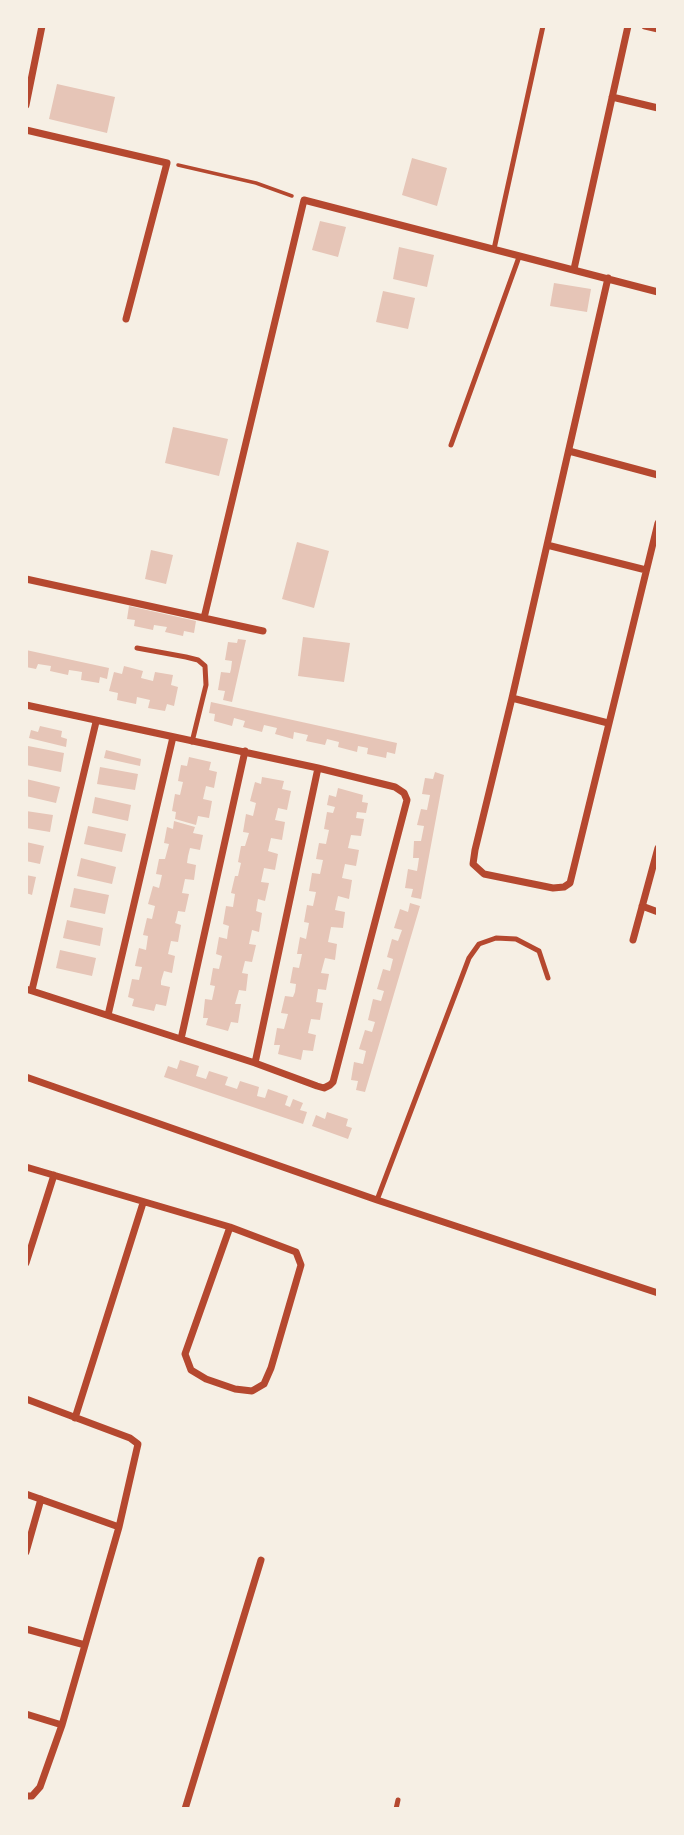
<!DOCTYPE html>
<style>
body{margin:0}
#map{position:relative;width:684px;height:1835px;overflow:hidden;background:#f6efe4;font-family:Inter,sans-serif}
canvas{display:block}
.frame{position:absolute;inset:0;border:28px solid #f6efe4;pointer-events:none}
</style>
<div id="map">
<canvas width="684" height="1835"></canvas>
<div class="frame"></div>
</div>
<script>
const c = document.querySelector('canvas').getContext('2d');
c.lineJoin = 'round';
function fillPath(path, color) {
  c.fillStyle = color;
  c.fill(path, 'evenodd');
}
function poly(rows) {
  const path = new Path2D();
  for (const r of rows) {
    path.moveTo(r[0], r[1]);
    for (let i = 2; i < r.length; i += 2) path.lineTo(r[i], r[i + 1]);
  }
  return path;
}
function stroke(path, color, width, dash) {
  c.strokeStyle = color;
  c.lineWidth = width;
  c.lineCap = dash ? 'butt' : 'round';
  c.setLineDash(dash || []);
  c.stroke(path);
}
fillPath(poly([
 [57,84,115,97,107,133,49,119],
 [412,158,447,168,437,206,402,195],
 [320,221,346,227,338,257,312,250],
 [399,247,434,255,427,287,393,279],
 [554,283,591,289,587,312,550,306],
 [383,291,415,298,408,329,376,322],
 [173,427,228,439,219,476,165,463],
 [297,542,329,551,314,608,282,599],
 [151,550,173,555,166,584,145,579],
 [129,606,196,621,194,633,184,631,183,636,165,632,167,627,154,625,153,630,134,626,135,620,127,619],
 [303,637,350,643,344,682,298,676],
 [238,639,246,640,232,702,223,700,225,691,218,690,221,672,230,673,231,669,232,661,225,660,228,642,237,643],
 [26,650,109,668,107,679,100,677,99,683,81,680,82,672,76,671,69,670,68,675,50,671,51,666,38,664,36,669,26,667],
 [124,666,143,671,141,678,153,681,155,672,173,675,171,685,178,687,174,706,167,704,165,711,148,708,150,700,137,697,136,704,117,700,118,693,109,691,114,672,122,674],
 [211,702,397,743,395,754,387,752,386,758,367,754,368,748,358,746,357,752,338,747,339,742,327,739,325,745,306,741,308,735,294,732,293,739,275,734,277,728,264,725,262,732,243,727,245,721,234,718,232,726,214,721,215,714,209,713],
 [40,726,62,731,61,737,67,739,66,747,29,738,31,730,38,732],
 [28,746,64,753,61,772,26,765],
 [106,750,141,759,140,766,104,758],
 [189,757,211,762,209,770,217,772,214,788,206,786,203,799,212,801,209,818,198,816,196,825,175,819,176,812,172,811,175,794,180,795,183,782,178,781,181,765,187,766],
 [100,767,138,774,135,790,97,784],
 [435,772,444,775,421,899,411,897,413,889,405,888,408,869,417,871,418,865,419,858,413,858,414,841,421,841,424,826,417,825,421,809,427,810,430,795,422,794,425,778,433,779],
 [262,777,284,781,282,789,291,791,287,810,278,808,275,820,285,822,282,840,271,838,268,851,278,854,275,870,264,868,261,882,269,883,265,901,258,899,256,911,262,913,259,932,252,930,249,944,256,945,252,962,245,961,242,973,248,974,246,991,239,990,235,1004,241,1004,238,1023,231,1022,228,1031,206,1025,208,1018,203,1018,205,999,212,1000,215,986,210,985,213,968,219,969,222,956,216,954,219,937,227,939,228,931,229,926,223,924,226,906,233,907,235,894,231,893,235,876,238,876,241,863,238,862,241,846,245,846,249,833,243,832,246,814,253,816,256,803,250,801,255,782,261,784],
 [26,779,60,787,56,803,26,796],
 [338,788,363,795,362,802,368,803,366,813,357,812,356,818,364,819,361,836,351,835,348,848,359,850,356,866,345,864,342,878,352,880,349,899,338,896,336,905,335,910,345,912,343,928,331,927,328,942,337,944,335,960,325,958,321,973,329,974,326,990,318,989,316,1002,323,1003,320,1020,311,1019,309,1028,308,1033,316,1035,313,1051,303,1050,301,1060,278,1054,280,1045,274,1045,277,1028,284,1029,288,1014,281,1013,285,996,293,997,295,992,296,984,290,983,293,967,299,968,302,954,297,954,300,937,306,939,309,923,304,922,307,905,313,906,316,892,309,891,312,873,320,874,323,860,316,859,319,843,326,844,329,830,324,829,327,812,333,813,335,807,327,805,329,795,336,797],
 [95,797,131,805,128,821,92,813],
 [26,811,53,815,50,832,26,828],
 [174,821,195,827,193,833,203,835,200,850,190,848,188,856,187,863,196,865,194,880,185,879,182,893,189,894,185,912,178,911,176,920,175,923,181,925,178,942,171,941,168,954,175,956,172,973,164,971,161,981,161,985,170,987,166,1006,156,1004,154,1011,132,1006,134,999,128,997,132,979,139,980,142,967,135,966,139,948,146,950,148,936,143,935,147,918,152,919,155,906,148,904,153,886,159,888,162,875,156,874,159,859,165,859,169,844,164,843,167,827,173,829],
 [88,826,126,834,122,852,84,844],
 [26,842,44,846,40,864,26,861],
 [81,858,116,867,112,884,77,876],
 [26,875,36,877,32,895,26,893],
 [74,888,109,895,105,914,70,907],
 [410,903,420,906,365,1092,356,1090,358,1081,351,1080,354,1062,363,1064,366,1051,359,1049,365,1030,372,1032,375,1022,368,1020,373,999,381,1001,384,991,377,989,383,969,390,971,393,959,387,957,392,939,398,941,402,930,394,928,400,909,408,912],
 [67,920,103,928,100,946,63,938],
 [60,950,96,958,92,976,56,968],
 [180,1060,199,1066,196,1076,206,1079,209,1071,228,1077,225,1085,237,1089,240,1081,259,1087,257,1096,265,1098,268,1089,288,1096,285,1105,290,1107,293,1099,303,1103,300,1110,307,1112,303,1124,164,1077,168,1066,177,1069],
 [327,1112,348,1119,346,1126,352,1128,348,1139,312,1126,316,1115,325,1119]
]), '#e6c5b7');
stroke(poly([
 [178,165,256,183,292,196]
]), '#b5482f', 3.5);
stroke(poly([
 [494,249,543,26],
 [451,445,519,257],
 [137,648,186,657,198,660,205,666,206,685,192,742],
 [377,1200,469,958,479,944,496,938,516,939,539,951,548,978],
 [396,1809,398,1800]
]), '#b5482f', 5);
stroke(poly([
 [645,26,658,29],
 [612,97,658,108],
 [26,105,42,26],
 [26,130,167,163,126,319],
 [574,269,628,26],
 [608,278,512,698,475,850,473,864,484,874,553,888,564,887,570,883,658,523],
 [569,451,658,475],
 [547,545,646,570],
 [26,579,263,631],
 [204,618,304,200,658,292],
 [512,698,608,723],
 [26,705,318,768,395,787,404,793,407,800,333,1082,330,1085,324,1088,317,1086,255,1063,26,989],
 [642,906,658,912],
 [633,940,658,848],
 [32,990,96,722],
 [108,1015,173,737],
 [181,1039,245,751],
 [255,1063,318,768],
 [26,1077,377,1200,658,1293],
 [26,1167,230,1227,296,1252,301,1265,271,1368,264,1384,252,1391,235,1389,206,1379,191,1370,185,1354,230,1227],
 [26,1263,54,1175],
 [26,1399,130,1438,138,1444,119,1527,62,1725,40,1787,32,1796,26,1796],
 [75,1418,143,1203],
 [26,1494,119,1527],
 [26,1552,41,1499],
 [26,1629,85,1645],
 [26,1714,62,1725],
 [185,1809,261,1560]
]), '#b5482f', 7);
</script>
